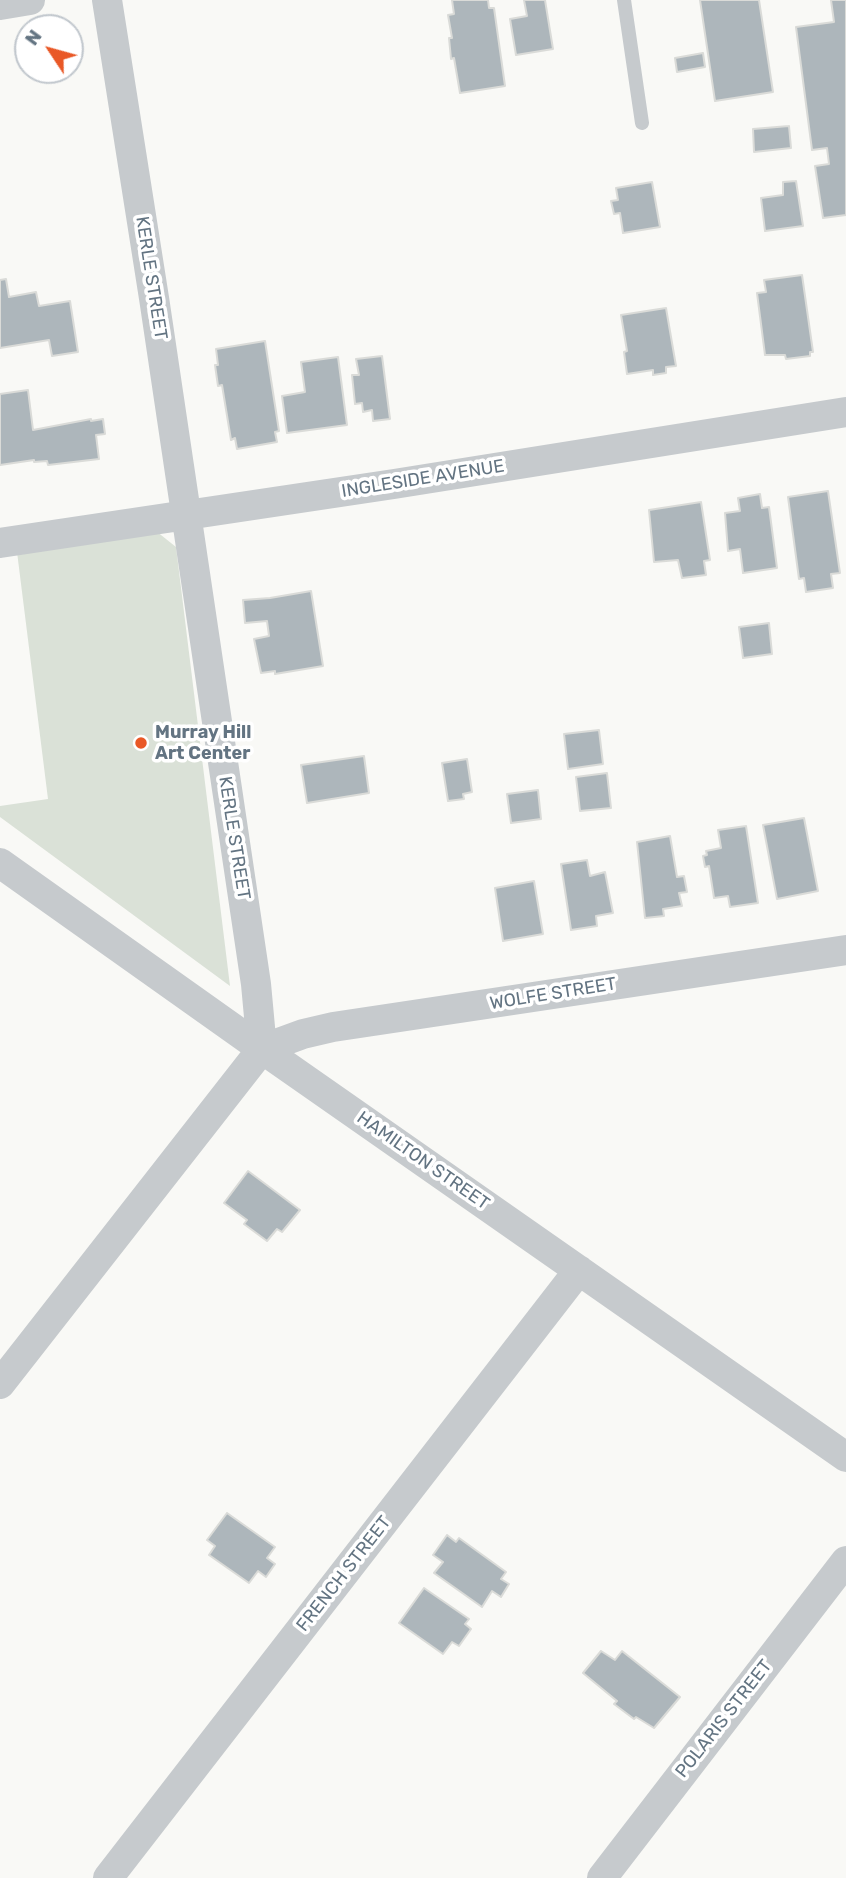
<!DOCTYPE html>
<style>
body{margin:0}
#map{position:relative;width:846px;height:1878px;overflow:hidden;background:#f9f9f6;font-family:Rubik,sans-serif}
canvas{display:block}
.north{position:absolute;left:14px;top:14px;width:70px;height:70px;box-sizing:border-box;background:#fff;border:2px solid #c1c7cd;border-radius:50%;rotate:306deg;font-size:19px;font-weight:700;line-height:28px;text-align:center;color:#637482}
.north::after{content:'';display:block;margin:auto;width:24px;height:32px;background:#e95826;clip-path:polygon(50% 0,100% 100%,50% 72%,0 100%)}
</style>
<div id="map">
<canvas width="846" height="1878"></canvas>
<div class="north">N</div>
</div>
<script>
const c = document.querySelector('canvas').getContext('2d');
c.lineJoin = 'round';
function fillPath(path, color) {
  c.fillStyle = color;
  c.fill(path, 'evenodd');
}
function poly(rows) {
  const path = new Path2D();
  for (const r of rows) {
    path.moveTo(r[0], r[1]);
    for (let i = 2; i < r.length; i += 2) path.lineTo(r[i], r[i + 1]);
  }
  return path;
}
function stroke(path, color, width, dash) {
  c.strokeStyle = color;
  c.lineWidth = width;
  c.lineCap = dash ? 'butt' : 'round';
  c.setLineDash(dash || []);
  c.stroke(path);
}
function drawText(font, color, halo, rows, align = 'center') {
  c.font = font + ' Rubik,sans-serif';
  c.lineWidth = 7;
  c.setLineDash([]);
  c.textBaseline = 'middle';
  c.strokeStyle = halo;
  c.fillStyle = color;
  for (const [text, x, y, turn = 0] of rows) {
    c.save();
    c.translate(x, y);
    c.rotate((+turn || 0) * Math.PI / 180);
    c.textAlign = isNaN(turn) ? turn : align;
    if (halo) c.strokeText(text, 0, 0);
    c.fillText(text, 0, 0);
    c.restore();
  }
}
fillPath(poly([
 [156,531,176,547,230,986,0,817,0,806,48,799,17,552]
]), '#dae1d7');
const building = poly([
 [452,0,488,0,489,8,494,8,505,86,460,93,454,58,451,59,449,38,452,38,448,15,454,14,452,0],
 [524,0,545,0,553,49,516,55,510,19,527,16,524,0],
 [700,0,759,0,773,92,715,101,700,0],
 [831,0,846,0,846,215,823,218,815,166,829,164,827,148,812,150,796,27,834,22,831,0],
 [703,53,705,67,677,72,675,58,703,53],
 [789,126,791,148,754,152,753,129,789,126],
 [796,181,803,226,765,231,761,198,783,195,783,182,796,181],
 [652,182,660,227,623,233,620,213,614,214,611,201,618,200,616,188,652,182],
 [802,275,813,352,810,352,810,356,786,359,785,355,765,355,757,293,766,292,764,280,802,275],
 [6,279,9,297,36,292,39,306,70,301,78,352,52,356,49,340,0,348,0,280,6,279],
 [666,308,676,366,666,367,666,373,653,375,653,370,627,374,624,352,627,351,621,315,666,308],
 [265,341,279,431,275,432,277,442,237,449,235,438,231,440,222,385,218,386,215,365,218,365,216,349,265,341],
 [382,356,390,419,373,421,372,410,363,412,362,403,355,404,352,375,359,375,356,359,382,356],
 [338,357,347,425,287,433,282,396,305,392,301,362,338,357],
 [28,390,33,430,91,419,91,421,103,419,105,434,96,435,99,459,48,465,47,461,34,462,34,460,0,465,0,394,28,390],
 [828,491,840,573,831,574,833,588,806,592,804,578,799,579,788,497,828,491],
 [760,494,762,508,769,507,777,568,743,573,740,549,728,551,725,513,740,511,738,498,760,494],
 [701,502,710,560,704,561,706,575,682,578,678,560,654,562,649,510,701,502],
 [311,591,323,666,275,674,275,671,261,673,254,639,269,636,267,621,245,623,243,600,270,598,311,591],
 [769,623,772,654,743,658,739,627,769,623],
 [599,730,603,764,568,769,564,734,599,730],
 [364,756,369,793,307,803,301,765,364,756],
 [467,759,472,792,463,794,464,799,448,801,442,763,467,759],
 [607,773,611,808,580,811,576,777,607,773],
 [538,790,541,819,511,823,507,794,538,790],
 [804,818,818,891,777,899,763,825,804,818],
 [746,826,758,903,730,907,728,896,714,898,709,866,705,867,703,856,707,855,706,851,721,848,718,830,746,826],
 [670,836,677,877,684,876,687,892,679,893,682,906,663,909,664,916,645,918,637,842,670,836],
 [587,860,590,876,605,872,613,913,596,916,597,926,571,930,561,864,587,860],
 [534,881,543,934,503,941,495,888,534,881],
 [248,1171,300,1210,282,1232,277,1229,267,1241,244,1224,247,1220,224,1203,248,1171],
 [227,1513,275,1547,267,1558,275,1564,266,1577,258,1571,249,1583,209,1555,215,1546,207,1540,227,1513],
 [447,1535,456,1542,459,1538,506,1572,501,1579,509,1584,501,1597,492,1591,482,1607,434,1573,443,1562,433,1555,447,1535],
 [424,1588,469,1619,465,1624,471,1629,459,1646,452,1642,443,1654,399,1623,424,1588],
 [601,1651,615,1660,622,1651,680,1697,654,1728,636,1717,634,1719,614,1704,617,1701,583,1673,601,1651]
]);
fillPath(building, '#adb6bb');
stroke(building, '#dadbd8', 2);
stroke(poly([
 [624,0,642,123]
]), '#c6cacd', 14);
stroke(poly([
 [0,5,30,0],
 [0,543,394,484,846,412],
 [0,863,262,1049,846,1457],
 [262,1049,303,1034,333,1027,846,950],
 [0,1384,262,1049,256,984,154,298,107,0],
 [108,1878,579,1270],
 [602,1878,846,1561]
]), '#c6cacd', 30);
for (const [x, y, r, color] of [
 [141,743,7,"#e95826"]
]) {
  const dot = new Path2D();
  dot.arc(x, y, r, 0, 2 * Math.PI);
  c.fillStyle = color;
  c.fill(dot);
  stroke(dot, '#fff', 2.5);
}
drawText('18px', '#637482', '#fff', [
 ["KERLE STREET",151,278,81],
 ["INGLESIDE AVENUE",423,479,-9],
 ["KERLE STREET",234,838,81],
 ["WOLFE STREET",553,994,-9],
 ["HAMILTON STREET",423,1161,35],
 ["FRENCH STREET",344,1574,-52],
 ["POLARIS STREET",724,1719,-52]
]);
drawText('bold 18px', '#637482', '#fff', [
 ["Murray Hill",155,733],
 ["Art Center",155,754]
], 'left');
</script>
